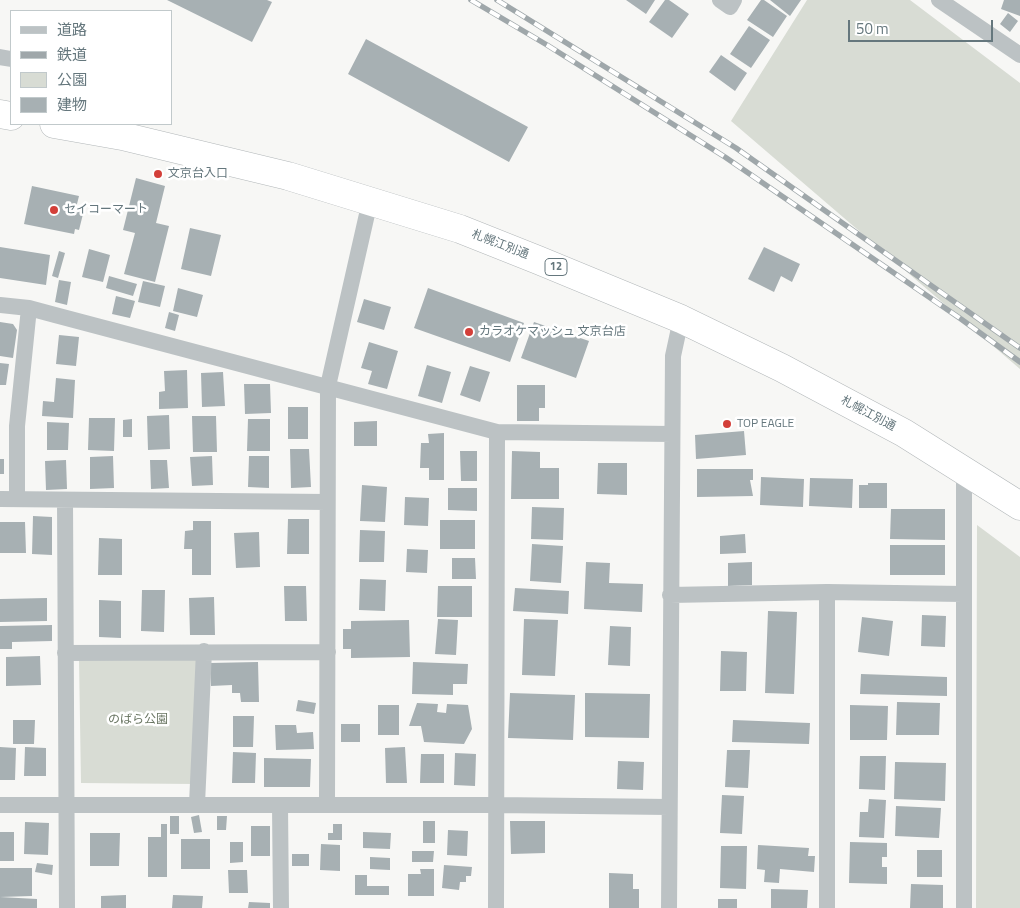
<!DOCTYPE html>
<meta charset="utf-8">
<style>
body{margin:0}
#map{position:relative;width:1020px;height:908px;overflow:hidden;background:#f7f7f5;font-family:"Titillium Web","Noto Sans JP",sans-serif}
canvas{display:block}
.legend{position:absolute;left:10px;top:10px;width:162px;height:115px;box-sizing:border-box;background:#fff;border:1px solid #c1c9cb;margin:0;padding:6px 9px;list-style:none;font-size:15px;color:#65777d}
.legend li{display:flex;align-items:center;gap:10px;height:25px}
.legend b{width:25px;border:1px solid #c1c9cb}
.scale{position:absolute;left:848px;top:20px;width:145px;height:22px;box-sizing:border-box;border:2px solid #65777d;border-top:0;padding-left:6px;font-size:15px;line-height:18px;white-space:nowrap;color:#65777d;-webkit-text-stroke:4px #fff;paint-order:stroke}
</style>
<div id="map">
<canvas width="1020" height="908"></canvas>
<ul class="legend">
<li><b style="height:6px;background:#bcc2c4"></b>道路</li>
<li><b style="height:6px;background:#9fa7aa"></b>鉄道</li>
<li><b style="height:14px;background:#d8dcd4"></b>公園</li>
<li><b style="height:14px;background:#a7b0b3"></b>建物</li>
</ul>
<div class="scale">50 m</div>
</div>
<script>
const c = document.querySelector('canvas').getContext('2d');
c.lineJoin = 'round';
function fillPath(path, color) {
  c.fillStyle = color;
  c.fill(path, 'evenodd');
}
function poly(rows) {
  const path = new Path2D();
  for (const r of rows) {
    path.moveTo(r[0], r[1]);
    for (let i = 2; i < r.length; i += 2) path.lineTo(r[i], r[i + 1]);
  }
  return path;
}
function stroke(path, color, width, dash) {
  c.strokeStyle = color;
  c.lineWidth = width;
  c.lineCap = dash ? 'butt' : 'round';
  c.setLineDash(dash || []);
  c.stroke(path);
}
function drawText(font, color, halo, rows, align = 'center') {
  c.font = font + ' "Titillium Web","Noto Sans JP",sans-serif';
  c.lineWidth = 5;
  c.setLineDash([]);
  c.textBaseline = 'middle';
  c.strokeStyle = halo;
  c.fillStyle = color;
  for (const [text, x, y, turn = 0] of rows) {
    c.save();
    c.translate(x, y);
    c.rotate((+turn || 0) * Math.PI / 180);
    c.textAlign = isNaN(turn) ? turn : align;
    if (halo) c.strokeText(text, 0, 0);
    c.fillText(text, 0, 0);
    c.restore();
  }
}
fillPath(poly([
 [807,0,910,0,1020,83,1020,369,731,121],
 [977,525,1020,557,1020,908,976,908],
 [197,657,194,784,81,783,79,658]
]), '#d8dcd4');
fillPath(poly([
 [167,0,267,0,272,2,252,42],
 [626,0,655,0,646,14],
 [665,0,669,0,689,14,672,38,649,22],
 [761,0,764,0,787,16,773,37,747,20],
 [770,0,801,0,790,16],
 [1004,0,1020,0,1020,16,1001,9],
 [1008,13,1018,21,1010,32,1000,24],
 [749,26,770,40,751,68,730,54],
 [366,39,528,127,509,162,348,74],
 [721,55,747,73,735,91,709,72],
 [136,178,165,186,156,223,169,226,155,282,124,274,135,233,123,230],
 [32,186,79,196,76,208,84,210,79,230,75,229,74,234,24,224],
 [190,228,221,235,211,276,181,269],
 [0,247,50,255,46,285,0,278],
 [764,247,800,264,792,282,781,276,774,292,748,279],
 [89,249,110,255,103,282,82,277],
 [59,251,65,253,58,278,52,276],
 [109,276,137,284,133,296,106,288],
 [59,280,71,282,67,305,55,302],
 [143,281,165,286,160,307,138,302],
 [178,288,203,295,197,317,173,311],
 [428,288,524,323,510,362,414,328],
 [116,296,135,301,130,318,112,314],
 [364,299,391,307,384,330,357,322],
 [169,312,179,315,175,331,165,328],
 [0,322,13,324,17,330,13,358,0,356],
 [534,322,589,341,576,378,521,358],
 [59,335,79,337,76,366,56,364],
 [369,342,398,351,387,389,368,384,372,371,361,368],
 [0,363,9,364,6,385,0,385],
 [427,365,451,372,442,403,418,396],
 [470,366,490,372,480,402,460,395],
 [187,370,188,408,159,409,159,392,165,391,164,371],
 [223,372,225,406,202,407,201,373],
 [56,378,75,380,73,418,42,416,43,401,54,402],
 [244,384,270,384,271,413,245,414],
 [517,385,545,385,545,408,539,408,539,421,517,421],
 [288,407,308,407,308,439,288,439],
 [169,415,170,449,148,450,147,416],
 [192,416,216,416,217,452,193,452],
 [89,418,115,418,114,451,88,450],
 [132,419,132,437,123,437,123,420],
 [248,419,270,419,270,451,247,451],
 [377,421,377,446,354,446,354,422],
 [47,422,69,423,68,450,47,450],
 [744,431,746,455,696,459,695,435],
 [444,433,444,480,429,480,429,468,420,468,421,443,429,443,428,434],
 [290,449,309,449,311,487,291,488],
 [460,451,477,451,477,481,461,481],
 [512,451,540,452,540,468,559,468,559,499,511,499],
 [113,456,114,488,90,489,90,457],
 [212,456,213,485,192,486,190,457],
 [249,456,269,456,269,488,248,487],
 [0,459,4,459,4,474,0,474],
 [66,460,67,489,46,490,45,461],
 [150,460,167,460,169,488,151,489],
 [598,463,627,463,627,495,597,494],
 [697,469,753,469,753,480,750,480,753,496,697,497],
 [761,477,804,479,803,507,760,505],
 [810,478,853,479,852,508,809,506],
 [868,483,887,483,887,508,859,508,859,485,868,485],
 [362,485,387,487,385,522,360,521],
 [448,488,477,488,477,511,448,510],
 [405,497,429,498,428,526,404,525],
 [532,507,564,508,563,540,531,539],
 [891,509,945,509,945,540,890,539],
 [33,516,52,517,52,555,32,554],
 [288,519,309,519,309,554,287,554],
 [440,520,475,520,475,549,440,549],
 [193,521,211,521,211,575,192,575,192,549,184,549,185,531,193,530],
 [0,522,25,522,26,553,0,553],
 [360,530,385,531,384,562,359,562],
 [259,532,260,567,236,568,234,533],
 [745,534,746,553,720,554,720,536],
 [99,538,122,539,122,575,98,575],
 [532,544,563,546,561,583,530,581],
 [890,545,945,545,945,575,890,575],
 [407,549,428,550,427,573,406,572],
 [452,558,475,558,476,579,452,579],
 [586,562,610,563,609,583,643,584,642,612,584,609],
 [752,562,752,585,728,586,728,563],
 [360,579,386,580,385,611,359,610],
 [284,586,306,586,307,621,285,621],
 [438,586,472,586,472,617,437,617],
 [515,588,569,591,568,614,513,611],
 [142,590,165,590,164,632,141,631],
 [214,597,215,635,190,635,189,598],
 [47,598,47,621,0,622,0,599],
 [99,600,121,601,121,638,99,637],
 [768,611,797,612,794,694,765,693],
 [922,615,946,616,945,647,921,646],
 [862,617,893,621,889,656,858,652],
 [438,619,458,620,456,655,435,654],
 [524,619,558,620,555,676,522,675],
 [409,620,410,657,351,658,351,649,343,649,343,629,351,629,351,621],
 [52,625,52,641,12,642,12,649,0,649,0,626],
 [610,626,631,627,630,666,608,665],
 [721,651,747,652,746,691,720,691],
 [40,656,41,685,6,686,6,657],
 [258,662,259,702,241,702,240,693,232,693,232,685,211,686,210,663],
 [413,662,468,664,467,684,453,684,453,695,412,694],
 [861,674,947,677,947,696,860,694],
 [510,693,575,695,573,740,508,738],
 [585,693,650,694,649,738,585,737],
 [298,700,316,703,314,714,296,711],
 [897,702,940,703,939,735,896,735],
 [417,703,438,704,437,712,446,713,447,704,468,705,472,729,464,744,424,742,421,726,409,726],
 [378,705,399,705,399,735,378,735],
 [850,705,888,706,887,740,850,740],
 [233,716,254,716,253,747,233,747],
 [13,720,35,720,34,744,13,744],
 [733,720,810,723,809,744,732,742],
 [341,724,360,724,360,742,341,742],
 [275,725,296,725,297,733,313,732,314,749,276,750],
 [0,747,16,748,15,780,0,780],
 [25,747,46,748,46,776,24,776],
 [405,747,407,783,386,783,385,748],
 [727,750,750,750,748,788,725,787],
 [233,752,256,753,255,783,232,783],
 [455,753,476,754,475,786,454,785],
 [421,754,444,754,444,783,420,783],
 [860,756,886,756,885,790,859,789],
 [264,758,311,759,310,787,264,787],
 [618,761,644,762,643,790,617,789],
 [895,762,946,763,945,801,894,799],
 [722,795,744,796,742,834,720,833],
 [869,799,886,800,884,838,859,837,860,812,868,812],
 [896,806,941,808,939,838,895,836],
 [199,815,202,832,194,833,191,817],
 [170,816,179,816,179,834,170,834],
 [217,816,227,816,226,830,217,830],
 [423,821,435,821,435,843,423,843],
 [510,821,545,821,545,853,511,854],
 [25,822,49,823,48,855,24,854],
 [161,824,167,824,167,877,148,877,148,837,161,837],
 [333,824,342,824,342,840,328,840,328,833,333,833],
 [251,826,270,826,270,856,251,856],
 [448,830,468,831,467,856,447,855],
 [0,832,14,832,14,861,0,861],
 [363,832,391,833,390,849,363,848],
 [90,833,120,833,119,866,90,866],
 [181,839,210,839,210,869,181,869],
 [230,842,243,842,243,862,230,863],
 [850,842,887,843,887,857,882,857,882,867,887,867,887,884,849,883],
 [321,844,340,845,340,871,320,870],
 [758,845,809,848,808,856,815,856,814,872,780,869,779,883,764,882,765,870,757,869],
 [721,846,747,846,746,889,720,888],
 [917,850,942,850,942,877,917,877],
 [412,851,434,851,433,862,412,862],
 [292,854,309,854,309,866,292,866],
 [370,857,390,858,390,870,370,869],
 [37,863,53,865,52,875,35,872],
 [444,865,472,867,471,876,466,876,466,882,460,882,459,890,442,888],
 [0,868,32,868,32,896,0,897],
 [420,869,434,869,434,896,408,896,408,874,421,874],
 [228,870,247,870,248,893,229,893],
 [609,873,633,874,633,889,639,889,639,908,609,908],
 [355,875,367,875,367,886,389,886,389,895,355,895],
 [911,884,943,885,943,908,910,908],
 [771,889,808,890,807,908,771,908],
 [126,895,126,908,101,908,101,896],
 [173,895,203,896,202,908,172,908],
 [0,897,37,899,37,908,0,908],
 [718,899,737,899,737,908,718,908],
 [249,902,270,903,270,908,248,908]
]), '#a7b0b3');
const highway = poly([
 [0,114,11,116],
 [54,124,122,136,288,176,460,229,538,260,681,319,782,368,904,433,1020,506]
]);
stroke(highway, '#b2b7b9', 29);
stroke(poly([
 [720,0,730,7,734,0],
 [939,0,1020,55],
 [0,57,11,59],
 [0,305,29,308,55,315,497,432,672,434],
 [0,499,327,502],
 [17,499,17,426,29,308],
 [65,500,67,908],
 [670,595,827,592,963,594],
 [65,653,328,652],
 [197,804,204,651],
 [327,804,328,386,370,201],
 [0,805,496,805,669,807],
 [280,805,281,908],
 [496,908,497,432],
 [669,908,673,356,681,319],
 [827,908,827,592],
 [964,908,964,469]
]), '#bcc2c4', 16);
stroke(highway, '#fff', 28);
const rail = poly([
 [471,0,547,45,725,157,961,319,1020,362],
 [497,0,736,148,1020,348]
]);
stroke(rail, '#9fa7aa', 5.5);
stroke(rail, '#fff', 4, [11]);
for (const [x, y, r, color] of [
 [158,174,5,"#d33f39"],
 [54,210,5,"#d33f39"],
 [469,332,5,"#d33f39"],
 [727,424,5,"#d33f39"]
]) {
  const dot = new Path2D();
  dot.arc(x, y, r, 0, 2 * Math.PI);
  c.fillStyle = color;
  c.fill(dot);
  stroke(dot, '#fff', 2);
}
for (const [x, y, w] of [
 [556,267,22]
]) {
  const box = new Path2D();
  box.roundRect(x - w / 2, y - 8.5, w, 17, 4);
  c.fillStyle = '#fff';
  c.fill(box);
  stroke(box, '#65777d', 1);
}
drawText('bold 11px', '#65777d', null, [
 ["12",556,267]
]);
drawText('12px', '#65777d', '#fff', [
 ["文京台入口",168,174],
 ["セイコーマート",64,210],
 ["カラオケマッシュ 文京台店",479,332],
 ["TOP EAGLE",737,424]
], 'left');
drawText('12px', '#65777d', '#fff', [
 ["札幌江別通",500,245,21],
 ["札幌江別通",868,414,28]
]);
drawText('12px', '#6a7663', '#fff', [
 ["のばら公園",138,720]
]);
</script>
